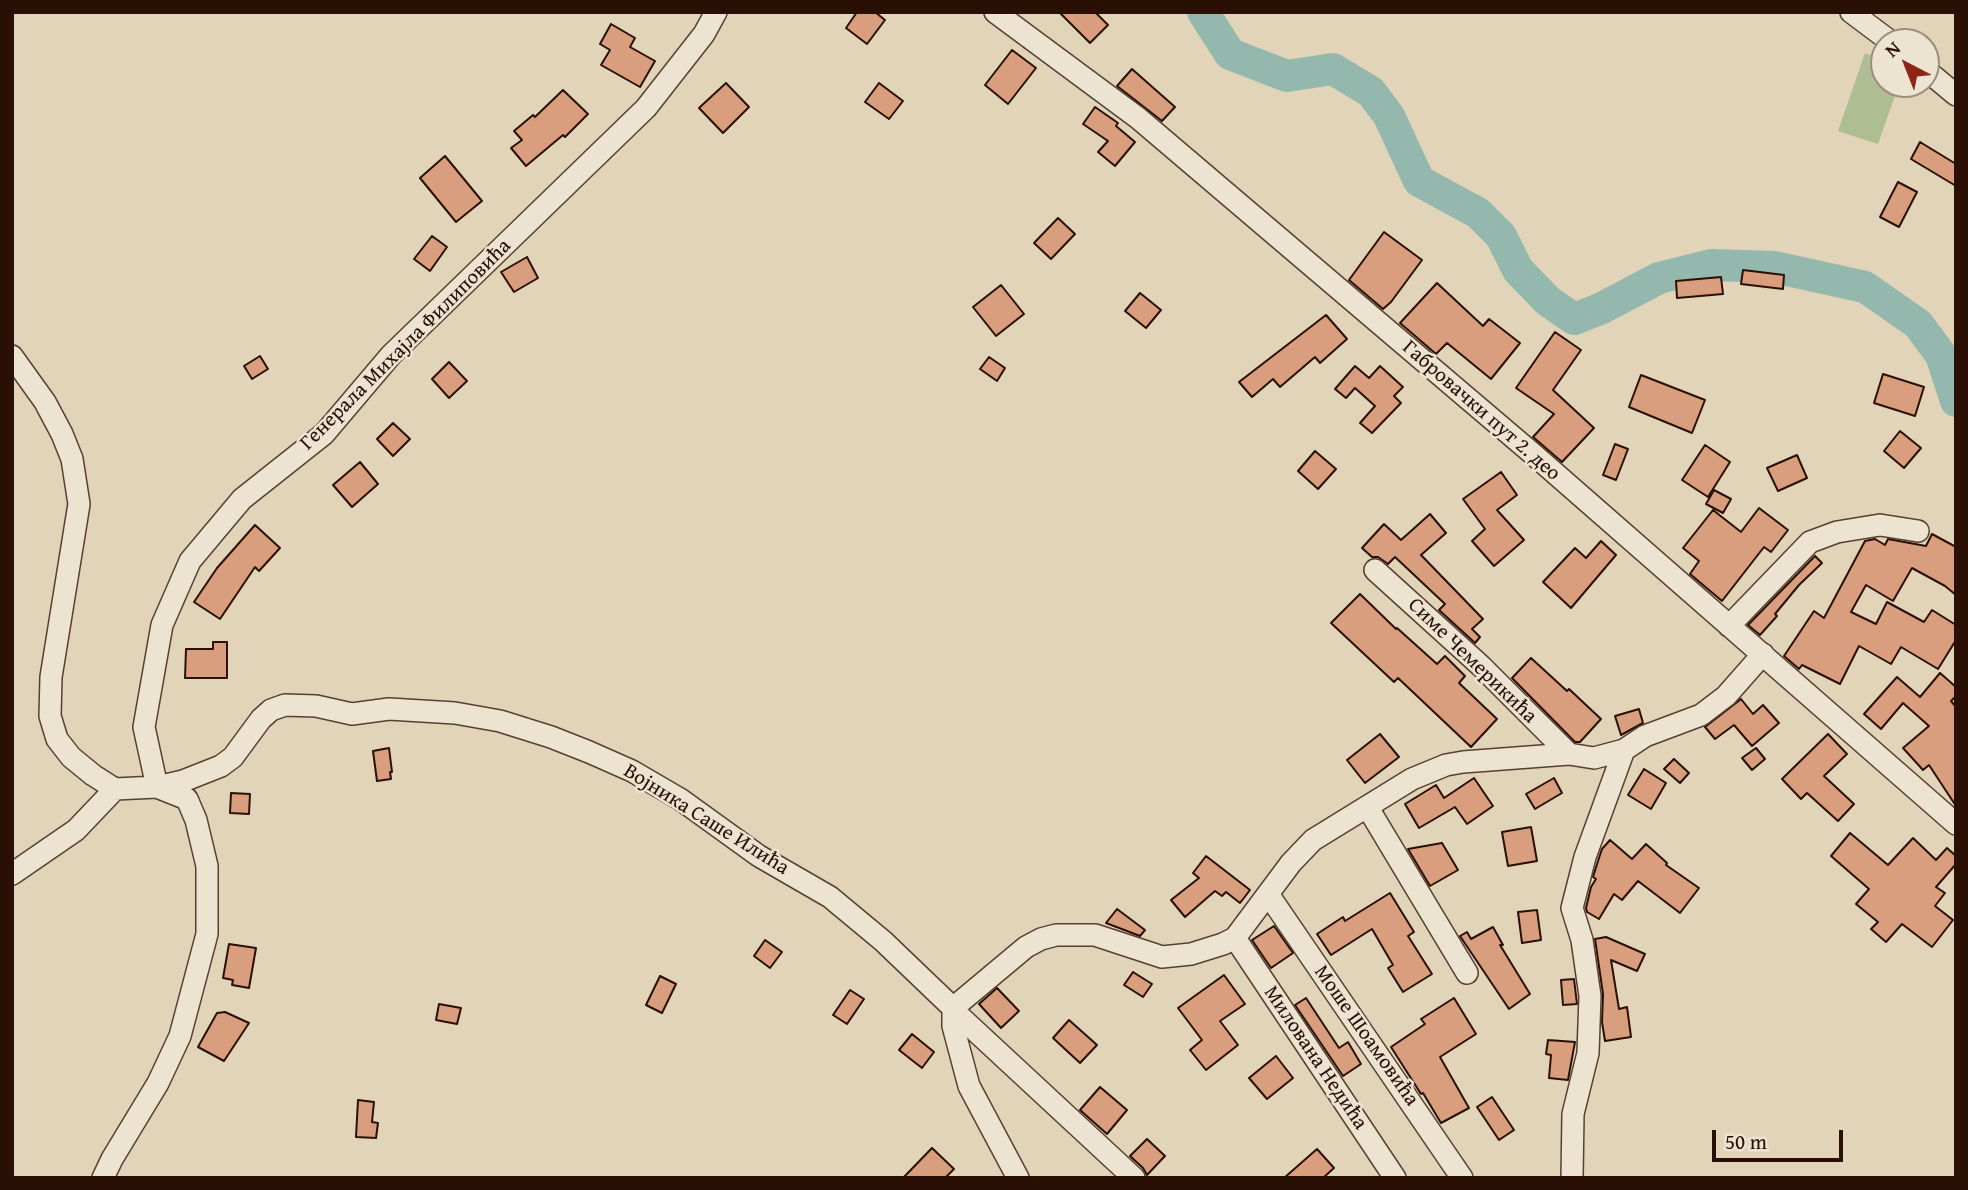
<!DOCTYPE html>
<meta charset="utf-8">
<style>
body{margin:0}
#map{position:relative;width:1968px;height:1190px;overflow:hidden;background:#e1d4b8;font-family:"Gentium Book Plus",serif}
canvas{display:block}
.frame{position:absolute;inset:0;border:14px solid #290f04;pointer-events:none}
.north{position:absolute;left:1870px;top:28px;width:70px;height:70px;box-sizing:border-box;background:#ece3d1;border:2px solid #9e8e7f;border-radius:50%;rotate:318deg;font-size:19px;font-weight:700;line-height:28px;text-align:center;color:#290f04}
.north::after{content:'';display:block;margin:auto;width:24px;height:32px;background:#8f2418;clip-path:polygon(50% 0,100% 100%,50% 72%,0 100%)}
.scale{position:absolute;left:1712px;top:1130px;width:131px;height:32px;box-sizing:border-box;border:4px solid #290f04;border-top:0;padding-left:9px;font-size:21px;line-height:24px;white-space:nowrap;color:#290f04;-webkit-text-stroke:5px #ece3d1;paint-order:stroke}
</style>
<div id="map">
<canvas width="1968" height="1190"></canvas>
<div class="frame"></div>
<div class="north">N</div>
<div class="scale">50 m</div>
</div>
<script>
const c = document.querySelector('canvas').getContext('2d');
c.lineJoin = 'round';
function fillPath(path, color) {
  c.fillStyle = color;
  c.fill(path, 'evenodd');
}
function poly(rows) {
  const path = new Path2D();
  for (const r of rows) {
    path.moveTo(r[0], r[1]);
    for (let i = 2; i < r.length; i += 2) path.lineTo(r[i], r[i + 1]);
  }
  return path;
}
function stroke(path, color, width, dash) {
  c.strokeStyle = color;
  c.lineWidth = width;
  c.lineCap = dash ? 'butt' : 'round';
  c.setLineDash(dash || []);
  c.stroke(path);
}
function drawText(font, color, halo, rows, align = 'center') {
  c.font = font + ' "Gentium Book Plus",serif';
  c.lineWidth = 5;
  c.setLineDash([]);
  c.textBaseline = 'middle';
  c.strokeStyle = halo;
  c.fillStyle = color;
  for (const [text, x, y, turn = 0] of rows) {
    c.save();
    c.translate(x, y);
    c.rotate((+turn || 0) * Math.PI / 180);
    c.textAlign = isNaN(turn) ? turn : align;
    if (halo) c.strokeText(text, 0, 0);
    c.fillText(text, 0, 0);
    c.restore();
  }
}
fillPath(poly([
 [1865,53,1884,60,1884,84,1899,84,1878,144,1838,131]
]), '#aebe92');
stroke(poly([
 [1203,12,1230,54,1287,76,1333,69,1371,92,1389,116,1419,181,1478,213,1501,236,1518,270,1548,301,1574,319,1600,309,1659,278,1711,265,1774,267,1865,287,1918,324,1941,355,1956,401]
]), '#94b8ae', 32);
const building = poly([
 [857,12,875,12,885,20,867,44,846,28,857,12],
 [1059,12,1095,12,1108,25,1090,43,1059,12],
 [611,24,635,38,630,47,655,61,640,87,601,65,610,50,600,44,611,24],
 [1012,50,1036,68,1008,104,985,85,1012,50],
 [1132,69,1175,107,1162,121,1117,86,1132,69],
 [726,83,749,107,723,133,699,108,726,83],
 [879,83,903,101,889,119,865,102,879,83],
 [563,90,588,114,565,137,563,135,526,166,511,148,522,140,514,131,533,115,535,117,563,90],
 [1095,107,1118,123,1116,126,1135,142,1115,166,1098,152,1108,141,1083,124,1095,107],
 [1920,142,1956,164,1956,186,1911,159,1920,142],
 [445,156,482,201,456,222,420,178,445,156],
 [1898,182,1917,192,1899,227,1880,217,1898,182],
 [1058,218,1075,234,1051,259,1034,243,1058,218],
 [1384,232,1422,260,1391,302,1383,309,1349,280,1384,232],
 [432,236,447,247,430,271,414,259,432,236],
 [527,257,538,278,514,292,501,272,527,257],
 [1743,270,1784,275,1783,289,1741,284,1743,270],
 [1721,277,1723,294,1677,298,1676,281,1721,277],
 [1437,283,1483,326,1489,319,1520,343,1491,379,1447,343,1436,354,1400,323,1437,283],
 [1001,285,1024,314,996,336,973,307,1001,285],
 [1140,293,1161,310,1146,328,1125,311,1140,293],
 [1326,315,1347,339,1320,363,1315,357,1280,387,1273,379,1252,397,1239,382,1326,315],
 [1555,332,1581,350,1553,390,1594,428,1562,462,1533,437,1554,414,1516,388,1555,332],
 [260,356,268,369,252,379,244,366,260,356],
 [989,357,1005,368,997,381,980,369,989,357],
 [449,362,467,381,449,398,432,379,449,362],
 [1355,366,1369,378,1380,366,1403,387,1394,396,1401,403,1372,433,1360,423,1375,406,1355,388,1346,398,1335,389,1355,366],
 [1883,374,1924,387,1915,416,1874,403,1883,374],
 [1641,375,1705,400,1692,433,1629,407,1641,375],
 [393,423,410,439,393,456,377,439,393,423],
 [1900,431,1921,448,1904,468,1884,451,1900,431],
 [1615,444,1628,449,1616,480,1603,475,1615,444],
 [1705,445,1730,462,1708,497,1682,480,1705,445],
 [1315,451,1336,469,1318,489,1298,471,1315,451],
 [1797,455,1807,478,1778,491,1767,468,1797,455],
 [360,462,378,484,352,507,333,485,360,462],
 [1501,472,1517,495,1497,510,1524,540,1494,566,1472,541,1485,529,1463,499,1501,472],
 [1714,490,1731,499,1723,513,1706,504,1714,490],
 [1759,508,1788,530,1771,552,1764,547,1722,601,1690,574,1699,561,1683,548,1713,510,1741,532,1759,508],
 [1430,514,1446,533,1421,555,1483,619,1472,629,1480,637,1475,643,1439,610,1445,604,1395,557,1388,564,1378,557,1372,557,1362,548,1384,524,1401,540,1430,514],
 [255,525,280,548,259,571,255,567,220,619,194,602,217,568,255,525],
 [1932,534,1956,547,1956,595,1945,586,1912,568,1893,601,1866,585,1851,612,1876,624,1887,602,1924,622,1932,610,1956,625,1956,640,1938,669,1901,647,1891,664,1859,646,1840,684,1802,665,1799,669,1784,656,1814,611,1824,618,1865,541,1875,539,1885,545,1888,539,1926,546,1932,534],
 [1601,541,1616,555,1571,608,1543,582,1575,548,1586,558,1601,541],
 [1815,556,1822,563,1799,585,1775,614,1777,616,1760,635,1748,625,1815,556],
 [1360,594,1396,629,1397,628,1437,664,1445,656,1465,676,1459,683,1497,719,1471,747,1398,678,1394,682,1331,623,1360,594],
 [213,642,227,642,227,678,185,678,186,649,213,649,213,642],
 [1531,658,1567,691,1569,689,1601,719,1580,742,1575,742,1512,678,1531,658],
 [1940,673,1956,687,1956,696,1951,701,1956,707,1956,806,1929,765,1923,770,1903,748,1929,726,1903,703,1881,729,1864,714,1897,677,1920,697,1940,673],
 [1741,699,1753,714,1763,705,1779,723,1752,746,1734,725,1715,739,1705,727,1741,699],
 [1639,709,1643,723,1621,735,1615,716,1639,709],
 [1380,734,1399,757,1365,783,1347,760,1380,734],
 [1828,734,1847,754,1824,776,1854,804,1838,821,1807,793,1801,799,1782,779,1828,734],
 [389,748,392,772,390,772,391,779,377,781,373,751,389,748],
 [1756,748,1765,759,1752,770,1742,758,1756,748],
 [1674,759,1689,773,1680,783,1664,769,1674,759],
 [1644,769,1666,783,1651,809,1628,795,1644,769],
 [1474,778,1493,806,1467,824,1455,807,1419,828,1405,804,1436,785,1444,798,1474,778],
 [1554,778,1562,793,1535,809,1526,794,1554,778],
 [231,793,250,794,249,814,230,813,231,793],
 [1531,827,1537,861,1508,866,1502,832,1531,827],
 [1850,833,1888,865,1913,838,1936,860,1947,848,1956,856,1956,864,1936,887,1945,893,1935,906,1953,920,1932,947,1902,924,1886,942,1871,929,1878,922,1856,904,1869,889,1831,856,1850,833],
 [1610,840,1632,859,1646,844,1667,863,1666,865,1699,888,1680,913,1638,881,1622,900,1614,894,1599,919,1587,912,1586,908,1591,887,1596,879,1593,877,1598,861,1602,849,1610,840],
 [1442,843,1458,870,1430,886,1408,849,1442,843],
 [1206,856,1250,890,1240,903,1226,892,1222,896,1215,891,1185,917,1171,900,1199,878,1193,873,1206,856],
 [1390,893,1414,932,1408,936,1432,974,1403,992,1388,968,1393,965,1372,929,1331,955,1317,934,1343,917,1345,921,1390,893],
 [1117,909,1145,930,1140,936,1106,923,1117,909],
 [1537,910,1541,940,1522,943,1518,912,1537,910],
 [1274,926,1293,953,1271,968,1252,940,1274,926],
 [1493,927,1503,945,1500,945,1530,994,1509,1009,1460,936,1467,932,1471,939,1493,927],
 [1606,937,1645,954,1637,971,1611,960,1619,1009,1627,1007,1631,1037,1605,1041,1602,1022,1603,994,1595,939,1606,937],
 [765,940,782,952,770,968,754,956,765,940],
 [229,944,256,948,249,988,232,985,233,980,223,978,229,944],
 [1133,972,1152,984,1143,997,1124,985,1133,972],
 [1224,975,1245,1004,1220,1021,1238,1045,1206,1070,1190,1050,1202,1040,1178,1008,1224,975],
 [660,976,676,984,662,1013,646,1005,660,976],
 [1574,979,1577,1004,1563,1005,1561,980,1574,979],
 [997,988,1019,1011,1001,1028,979,1004,997,988],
 [850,990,864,999,847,1024,833,1015,850,990],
 [1306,998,1339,1048,1348,1042,1361,1064,1343,1076,1295,1005,1306,998],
 [1454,998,1476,1034,1440,1057,1469,1108,1441,1123,1423,1093,1421,1094,1391,1047,1425,1024,1421,1019,1454,998],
 [439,1004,461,1008,457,1024,436,1020,439,1004],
 [225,1012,249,1023,224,1061,198,1047,217,1013,225,1012],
 [1069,1020,1097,1045,1080,1063,1053,1038,1069,1020],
 [912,1034,934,1052,922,1068,899,1050,912,1034],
 [1548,1040,1575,1042,1568,1080,1549,1078,1551,1055,1546,1054,1548,1040],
 [1276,1056,1293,1078,1267,1099,1249,1078,1276,1056],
 [1100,1087,1127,1110,1107,1134,1080,1110,1100,1087],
 [1492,1097,1514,1130,1499,1140,1477,1107,1492,1097],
 [358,1100,374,1102,372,1122,378,1123,376,1138,356,1137,358,1100],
 [1147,1139,1165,1156,1147,1175,1143,1168,1130,1156,1147,1139],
 [932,1148,954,1169,945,1178,903,1178,932,1148],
 [1317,1149,1334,1168,1323,1178,1284,1178,1317,1149]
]);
fillPath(building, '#d99e7d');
stroke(building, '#290f04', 2);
const minor = poly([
 [995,12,1138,118,1533,454,1956,824],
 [1851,12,1891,42],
 [1926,70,1956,95],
 [12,356,45,402,62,434,72,459,79,504,51,677,50,716,57,739,71,757,93,775,115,789,157,787,183,781,221,766,233,757,261,719,271,710,285,705,316,706,352,714,389,709,455,713,500,721,551,737,589,752,632,771,680,799,759,856,830,897,883,941,953,1008],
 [1375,570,1481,666,1569,754],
 [1729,626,1810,542,1837,532,1880,525,1918,531],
 [157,787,144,727,162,625,190,561,242,499,324,434,391,355,646,108,704,34,716,12],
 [1368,808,1467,973],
 [12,874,76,830,115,789],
 [1268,894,1462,1178],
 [1235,938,1395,1178],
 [953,1008,1026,947,1041,939,1056,935,1095,935,1162,957,1191,954,1223,944,1235,938,1291,863,1313,840,1412,779,1446,765,1463,762,1569,754,1594,758,1624,750,1645,736,1701,715,1726,696,1763,654],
 [953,1008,953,1026,969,1086,1018,1178],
 [955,1012,1134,1178],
 [103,1178,112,1159,158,1083,180,1036,207,934,207,866,196,820,187,799,157,787],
 [1572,1178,1573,1114,1588,1053,1590,996,1582,940,1572,908,1585,857,1624,750]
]);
stroke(minor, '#574031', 24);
stroke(minor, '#ece3d1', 21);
drawText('21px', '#290f04', '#ece3d1', [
 ["Генерала Михајла Филиповића",406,345,-45],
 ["Габровачки пут 2. део",1481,411,41],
 ["Симе Чемерикића",1472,661,44],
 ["Војника Саше Илића",706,820,32],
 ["Моше Шоамовића",1366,1036,55],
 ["Милована Недића",1315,1058,56]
]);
</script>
